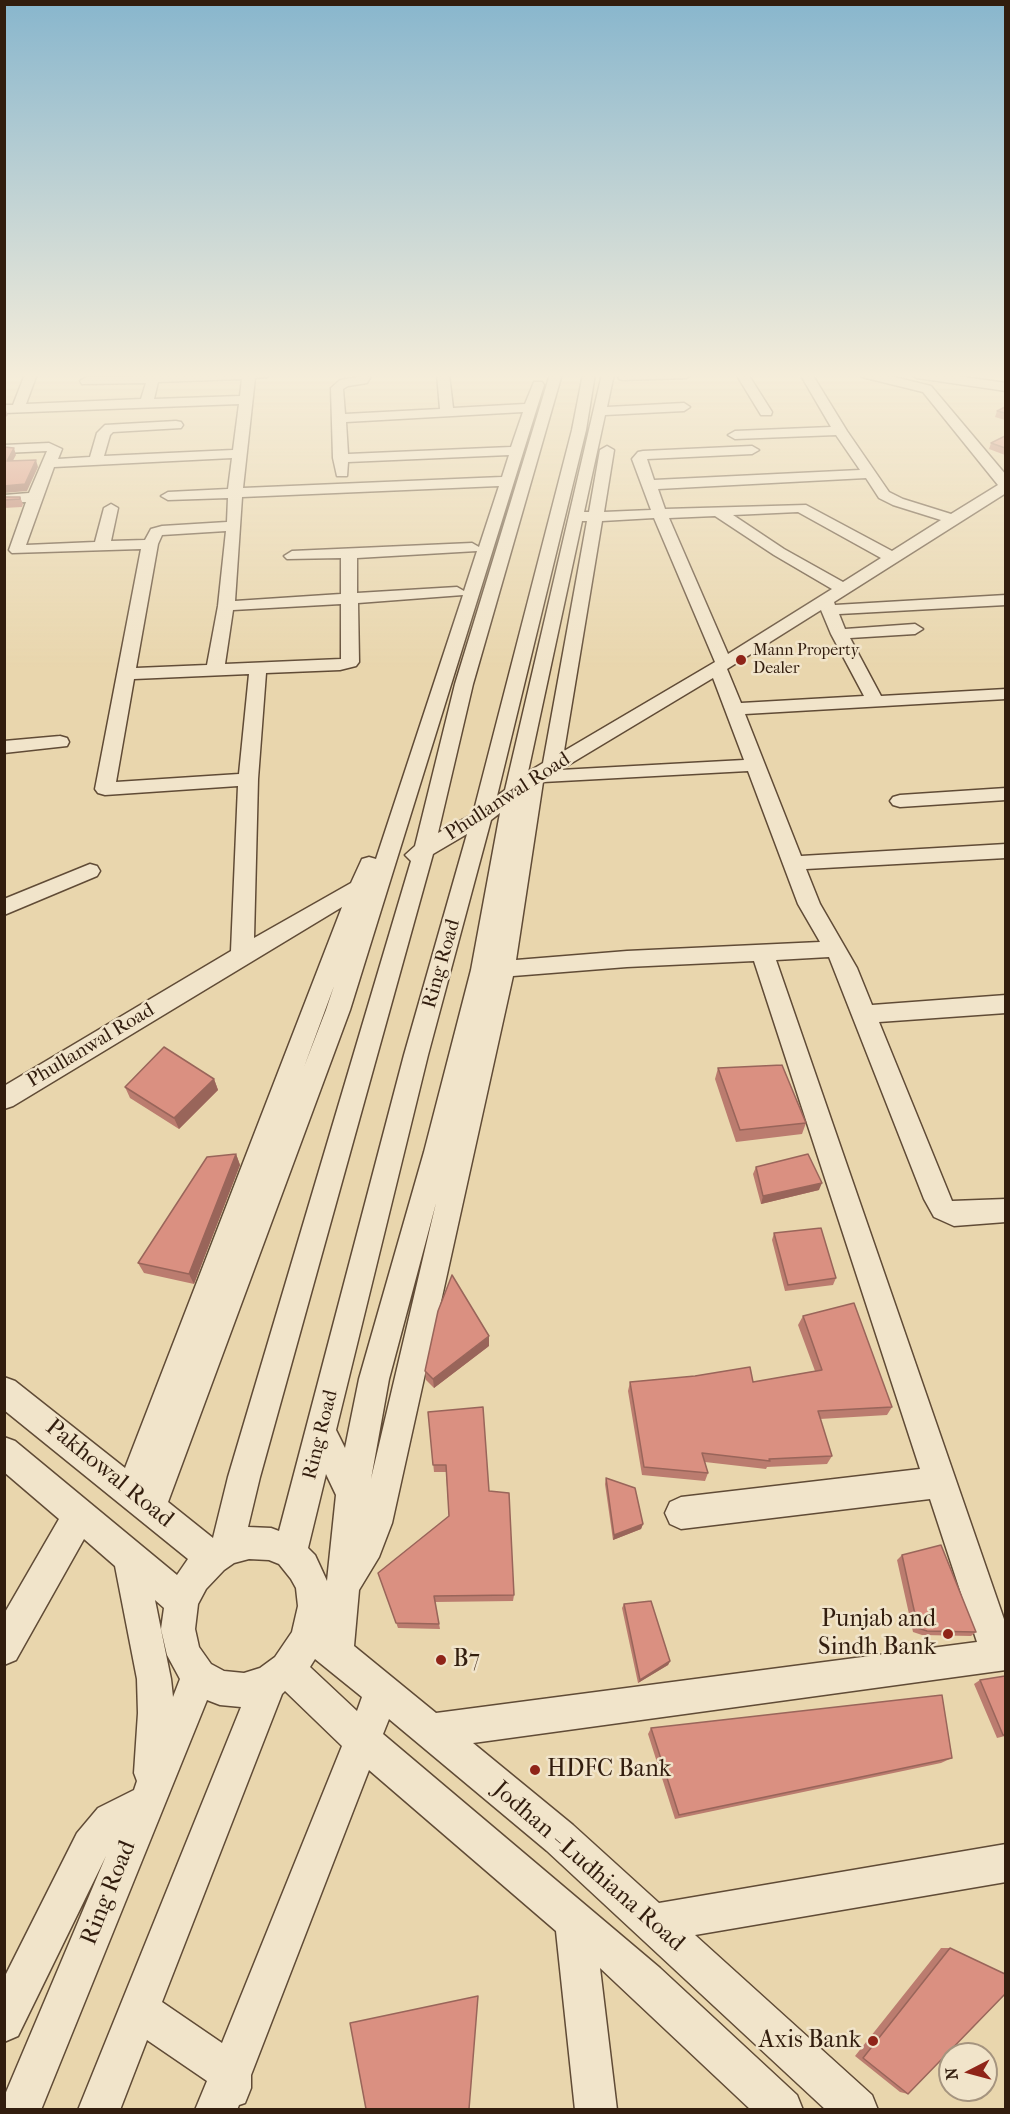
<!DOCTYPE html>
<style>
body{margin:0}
#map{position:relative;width:1010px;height:2114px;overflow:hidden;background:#e9d6ad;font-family:"IM FELL French Canon",serif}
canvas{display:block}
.frame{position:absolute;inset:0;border:6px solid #321d0e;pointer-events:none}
.north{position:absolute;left:938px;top:2042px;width:60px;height:60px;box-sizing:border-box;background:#f1e4ca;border:2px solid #a5947f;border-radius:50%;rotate:264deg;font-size:16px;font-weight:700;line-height:24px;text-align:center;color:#321d0e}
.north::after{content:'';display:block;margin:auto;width:21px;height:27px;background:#8f2418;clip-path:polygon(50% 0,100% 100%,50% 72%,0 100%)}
</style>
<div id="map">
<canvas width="1010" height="2114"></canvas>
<div class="frame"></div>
<div class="north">N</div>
</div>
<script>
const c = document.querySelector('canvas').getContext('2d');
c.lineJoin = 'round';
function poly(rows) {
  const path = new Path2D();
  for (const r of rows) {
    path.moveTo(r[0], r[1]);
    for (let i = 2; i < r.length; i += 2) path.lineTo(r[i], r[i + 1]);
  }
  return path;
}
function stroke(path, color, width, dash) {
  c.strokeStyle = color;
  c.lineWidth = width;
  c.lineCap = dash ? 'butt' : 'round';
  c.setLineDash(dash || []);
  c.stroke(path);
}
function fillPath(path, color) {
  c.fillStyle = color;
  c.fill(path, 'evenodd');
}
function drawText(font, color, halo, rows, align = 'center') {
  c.font = font + ' "IM FELL French Canon",serif';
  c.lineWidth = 5;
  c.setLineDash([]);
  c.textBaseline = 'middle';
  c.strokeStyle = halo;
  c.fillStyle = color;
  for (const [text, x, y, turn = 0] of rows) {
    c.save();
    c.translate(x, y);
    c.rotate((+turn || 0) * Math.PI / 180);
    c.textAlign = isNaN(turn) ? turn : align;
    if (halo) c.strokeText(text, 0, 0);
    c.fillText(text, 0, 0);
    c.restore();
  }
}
const minor = poly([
 [25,374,37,374,26,404,141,399,146,383,82,384,80,381,86,377,269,374,267,377,255,378,243,488,502,477,509,455,348,462,347,476,337,476,333,458,331,388,340,380,358,377,360,374,372,374,367,383,348,386,343,389,345,414,440,409,437,374,449,374,453,408,525,404,534,382,542,382,544,385,350,1010,168,1502,213,1538,228,1477,411,861,405,855,415,846,455,684,550,374,562,374,473,684,438,833,473,814,572,430,583,374,595,374,586,430,497,796,505,790,602,374,614,374,607,407,684,403,690,407,684,411,605,415,584,512,589,512,600,450,607,446,614,450,604,512,651,510,632,459,638,452,643,451,752,446,759,450,752,454,647,459,654,480,860,470,836,435,735,439,728,435,735,431,831,427,800,374,812,374,847,431,889,492,903,499,951,514,998,485,923,392,862,377,860,374,882,374,931,386,1006,475,1006,493,834,602,835,605,1006,595,1006,605,839,614,845,629,915,624,923,629,915,634,850,638,881,696,1006,689,1006,699,745,714,801,856,1006,844,1006,858,806,869,820,904,857,968,872,1005,1006,995,1006,1013,879,1022,952,1201,1006,1199,1006,1222,954,1226,934,1217,924,1199,829,957,776,960,1006,1625,1006,1670,473,1743,573,1825,659,1903,1006,1844,1006,1882,695,1935,872,2095,878,2110,826,2110,547,1851,389,1719,383,1734,660,1968,797,2095,803,2110,751,2110,600,1968,617,2110,575,2110,556,1931,369,1770,251,2075,251,2088,245,2103,239,2105,237,2110,195,2110,207,2081,147,2040,120,2110,78,2110,241,1707,220,1705,207,1700,41,2110,4,2110,4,2097,106,1856,18,2036,4,2042,4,1978,77,1833,98,1808,134,1790,137,1781,134,1773,138,1713,137,1679,115,1566,84,1539,16,1660,4,1665,4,1614,59,1519,4,1472,4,1437,15,1441,177,1575,188,1559,4,1410,4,1377,15,1381,125,1468,342,907,13,1106,4,1109,4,1086,231,951,238,786,105,795,98,793,95,789,141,549,12,553,9,550,26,502,4,503,4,495,29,493,47,451,4,453,4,445,49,443,62,449,58,459,90,457,97,433,105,425,176,421,181,422,183,425,181,428,113,432,110,435,104,456,233,450,239,404,4,413,4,405,13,405,25,374],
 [242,379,240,396,154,399,158,382,242,379],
 [523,412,511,447,348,454,346,422,523,412],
 [232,458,228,489,168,492,161,496,168,500,228,498,227,522,162,526,151,529,145,540,111,541,118,508,111,504,104,508,95,542,26,545,54,467,232,458],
 [866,478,879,498,893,505,941,520,892,551,806,505,665,509,658,489,866,478],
 [499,486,479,547,472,543,292,551,284,556,287,559,341,558,341,594,235,601,242,497,499,486],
 [798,512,881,558,843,582,784,549,733,515,798,512],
 [715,516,774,555,832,589,728,654,669,518,715,516],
 [654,518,715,662,564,751,602,521,654,518],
 [582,521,587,521,543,763,528,772,582,521],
 [226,531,218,606,207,665,136,668,158,544,162,535,226,531],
 [477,551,464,591,457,587,357,593,357,558,477,551],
 [463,595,376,859,369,857,362,859,351,883,254,938,258,779,266,673,340,670,356,666,359,662,358,603,463,595],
 [341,604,341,659,225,664,233,610,341,604],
 [821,610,831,634,864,696,741,703,727,669,821,610],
 [249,674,239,774,116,782,134,679,249,674],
 [713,678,744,760,560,770,713,678],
 [748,771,798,904,820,942,627,951,516,960,543,782,748,771],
 [500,813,471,970,424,1152,359,1379,345,1448,336,1430,428,1055,491,820,500,813],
 [467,834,404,1055,279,1531,271,1528,248,1527,260,1477,433,854,467,834],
 [754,961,920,1469,681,1497,670,1502,665,1513,670,1524,681,1529,930,1499,977,1642,436,1713,354,1646,359,1590,379,1557,392,1523,513,976,627,967,754,961],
 [334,986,326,1010,304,1067,334,986],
 [436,1203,371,1479,389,1379,436,1203],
 [326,1474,336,1495,327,1581,315,1555,308,1548,326,1474],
 [249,1559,269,1560,279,1564,291,1579,296,1588,298,1606,292,1632,275,1657,260,1668,244,1673,224,1671,211,1664,199,1647,195,1629,198,1604,206,1589,224,1570,234,1563,249,1559],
 [155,1600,164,1608,161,1629,167,1655,180,1679,173,1697,171,1679,155,1600],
 [315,1659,362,1697,357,1711,310,1667,315,1659],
 [285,1691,342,1746,222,2043,162,2002,282,1694,285,1691],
 [618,374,692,374,686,378,623,380,619,379,618,374],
 [736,374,748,374,772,412,771,415,761,415,736,374],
 [911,374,944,374,1006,383,1006,391,917,378,911,374],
 [60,736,67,738,69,742,67,746,4,753,4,741,60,736],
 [1006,788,1006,800,900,807,893,805,890,801,893,797,900,795,1006,788],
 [90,864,97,866,100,871,97,876,4,915,4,899,90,864]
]);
stroke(minor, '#604b36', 3);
fillPath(minor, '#f1e4ca');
fillPath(poly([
 [1005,407,1005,420,995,417,997,411],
 [1005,436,1005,455,989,449,991,443],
 [4,497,20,497,23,504,22,507,4,508],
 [718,1068,806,1123,802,1134,736,1142,715,1079],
 [214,1079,218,1090,179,1129,130,1098,125,1087],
 [236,1154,240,1165,194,1284,144,1273,138,1263],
 [756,1167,819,1190,761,1204,753,1174],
 [774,1233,836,1278,833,1285,785,1291,772,1240],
 [803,1316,892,1407,887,1415,820,1419,832,1456,827,1464,767,1467,766,1469,705,1462,708,1473,705,1481,642,1475,628,1391,630,1382,753,1382,815,1371,798,1325],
 [489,1346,434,1388,426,1380,425,1371],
 [428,1412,489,1491,514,1595,513,1601,435,1602,440,1629,398,1628,378,1573,449,1516,446,1472,434,1472],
 [606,1478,643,1524,641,1529,613,1540,605,1484],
 [902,1555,976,1632,971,1636,922,1635,913,1632,897,1560],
 [624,1604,670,1661,668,1665,638,1683,622,1608],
 [980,1680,1005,1736,997,1738,974,1684],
 [651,1728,952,1758,941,1763,675,1819,648,1734],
 [941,1948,950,1948,908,2094,900,2092,855,2056]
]), '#bb7c6f');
fillPath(poly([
 [5,408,8,415,4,419,4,409],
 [14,448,16,455,9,468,7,461],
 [36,460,38,467,27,491,4,493,4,486],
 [214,1079,218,1090,179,1129,174,1118],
 [236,1154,240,1165,194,1284,189,1274],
 [822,1183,819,1190,761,1204,763,1196],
 [489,1336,489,1346,434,1388,433,1379],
 [643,1524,641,1529,613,1540,614,1535],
 [670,1661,668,1665,638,1683,640,1680]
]), '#99655a');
const building = poly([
 [1005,407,1005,413,997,411,1005,407],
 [1005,436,1005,448,991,443,1005,436],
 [4,447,14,448,7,461,36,460,25,484,4,486,4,447],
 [4,497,20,497,20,499,4,500,4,497],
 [164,1047,214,1079,174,1118,125,1087,164,1047],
 [782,1065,806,1123,740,1130,718,1068,782,1065],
 [236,1154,189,1274,138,1263,207,1157,236,1154],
 [808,1154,822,1183,763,1196,756,1167,808,1154],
 [821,1228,836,1278,788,1285,774,1233,821,1228],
 [452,1275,489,1336,433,1379,425,1371,438,1311,452,1275],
 [854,1303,892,1407,818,1411,832,1456,769,1459,770,1461,702,1453,708,1473,644,1467,630,1382,695,1376,750,1367,753,1382,822,1370,803,1316,854,1303],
 [483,1407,489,1491,509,1493,514,1595,434,1596,439,1624,396,1623,378,1573,449,1516,446,1465,433,1465,428,1412,483,1407],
 [606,1478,635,1488,643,1524,614,1535,606,1478],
 [941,1545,976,1632,927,1631,918,1628,902,1555,941,1545],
 [651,1601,670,1661,640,1680,624,1604,651,1601],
 [1005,1676,1005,1735,1003,1735,980,1680,1005,1676],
 [942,1695,952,1758,679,1815,651,1728,942,1695],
 [950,1948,1005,1974,1005,1994,908,2094,863,2058,950,1948],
 [478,1996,469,2109,366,2109,350,2023,478,1996]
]);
fillPath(building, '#da9081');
stroke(building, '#99655a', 1.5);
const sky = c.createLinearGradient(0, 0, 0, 670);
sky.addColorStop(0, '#88b6cd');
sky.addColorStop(0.56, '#f5edda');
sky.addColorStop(1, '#f5edda00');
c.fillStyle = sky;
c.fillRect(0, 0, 1010, 670);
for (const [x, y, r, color] of [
 [741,660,6,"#8f2418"],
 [948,1634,6,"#8f2418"],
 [441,1660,6,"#8f2418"],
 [535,1770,6,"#8f2418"],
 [873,2041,6,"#8f2418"]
]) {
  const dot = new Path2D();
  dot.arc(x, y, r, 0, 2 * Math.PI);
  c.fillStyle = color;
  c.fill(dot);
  stroke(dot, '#f1e4ca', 2);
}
drawText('16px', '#321d0e', '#f1e4ca', [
 ["Mann Property",753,651],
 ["Dealer",753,669]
], 'left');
drawText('20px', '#321d0e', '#f1e4ca', [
 ["Phullanwal Road",508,797,-33],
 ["Ring Road",442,964,-74],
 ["Phullanwal Road",91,1046,-31],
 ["Ring Road",321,1435,-76]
]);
drawText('24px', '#321d0e', '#f1e4ca', [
 ["Pakhowal Road",109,1474,39],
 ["Jodhan - Ludhiana Road",588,1867,41],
 ["Ring Road",109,1893,-68]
]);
drawText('24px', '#321d0e', '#f1e4ca', [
 ["Punjab and",936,1620],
 ["Sindh Bank",936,1648],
 ["B7",453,1660,"left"],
 ["HDFC Bank",547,1770,"left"],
 ["Axis Bank",861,2041]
], 'right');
</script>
